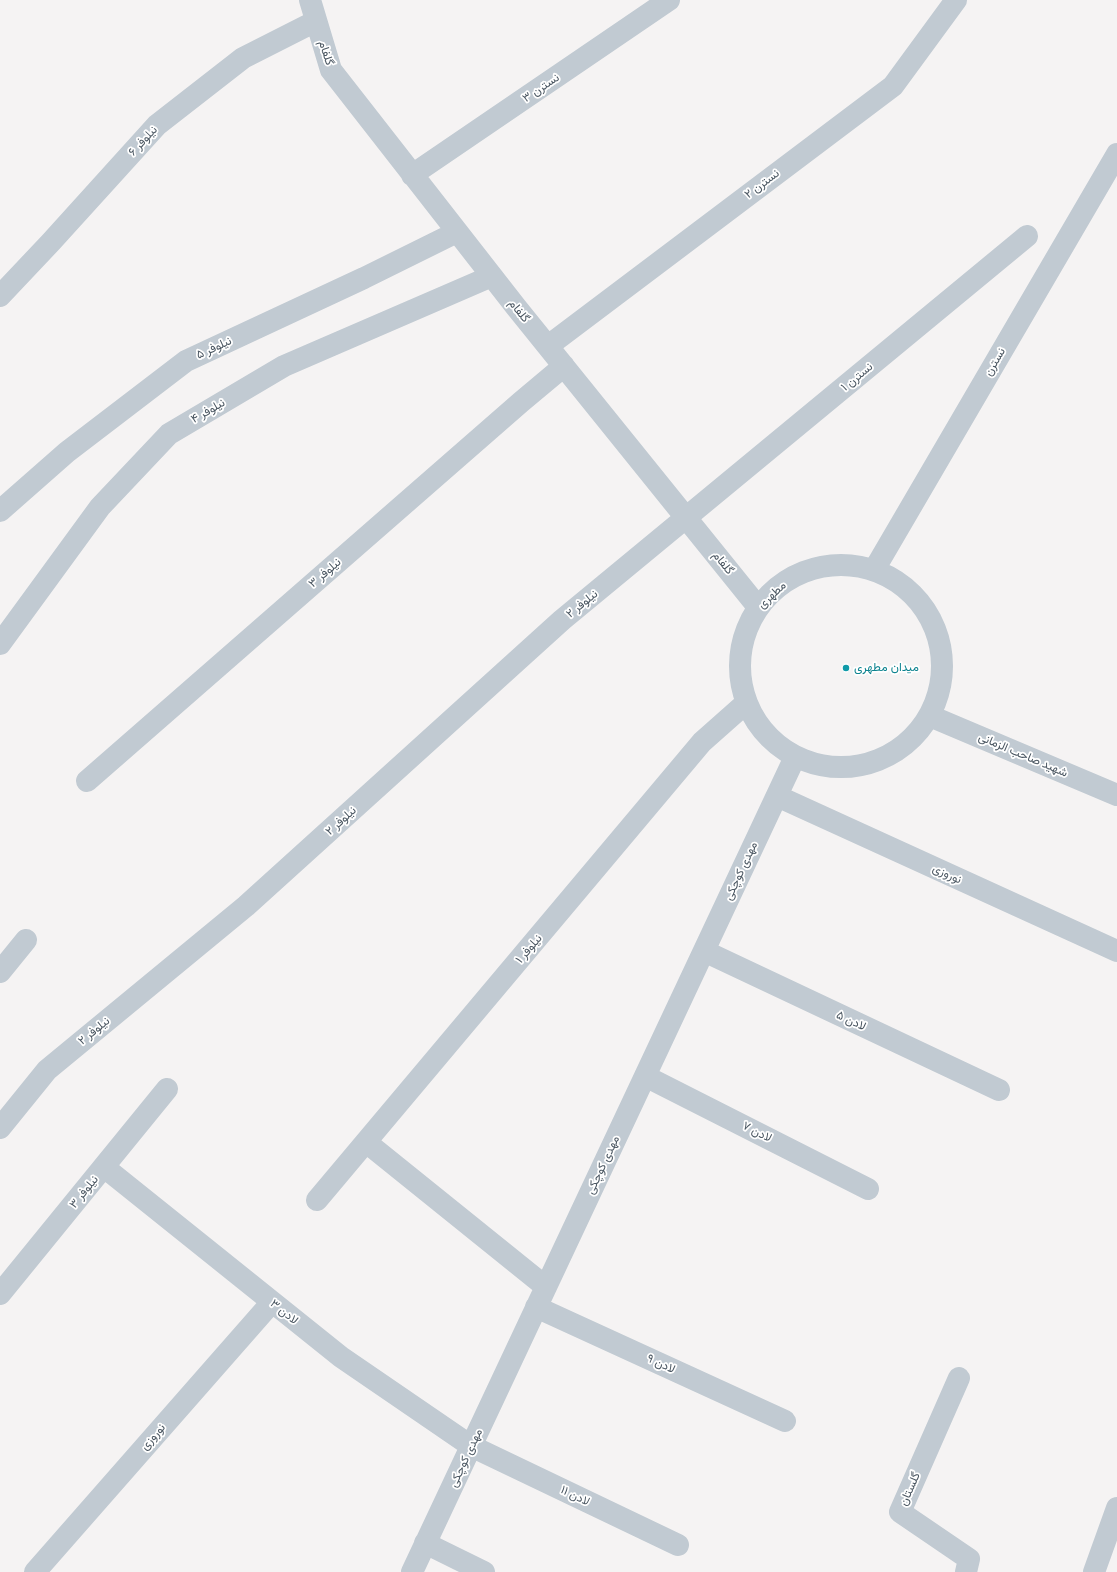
<!DOCTYPE html>
<meta charset="utf-8">
<style>
body{margin:0}
canvas{display:block;background:#f5f3f3}
</style>
<canvas width="1117" height="1572"></canvas>
<script>
const c = document.querySelector('canvas').getContext('2d');
c.lineJoin = 'round';
function poly(rows) {
  const path = new Path2D();
  for (const r of rows) {
    if (r.length === 3) {
      path.moveTo(r[0] + r[2], r[1]);
      path.arc(r[0], r[1], r[2], 0, 2 * Math.PI);
      continue;
    }
    path.moveTo(r[0], r[1]);
    for (let i = 2; i < r.length; i += 2) path.lineTo(r[i], r[i + 1]);
  }
  return path;
}
function stroke(path, color, width, dash) {
  c.strokeStyle = color;
  c.lineWidth = width;
  c.lineCap = dash ? 'butt' : 'round';
  c.setLineDash(dash || []);
  c.stroke(path);
}
function drawText(font, color, halo, rows, align = 'center') {
  c.font = font + ' "PT Sans",Vazirmatn,sans-serif';
  c.lineWidth = 3.5;
  c.setLineDash([]);
  c.textBaseline = 'middle';
  c.strokeStyle = halo;
  c.fillStyle = color;
  for (const [text, x, y, turn = 0] of rows) {
    c.save();
    c.translate(x, y);
    c.rotate((+turn || 0) * Math.PI / 180);
    c.textAlign = isNaN(turn) ? turn : align;
    if (halo) c.strokeText(text, 0, 0);
    c.fillText(text, 0, 0);
    c.restore();
  }
}
stroke(poly([
 [310,0,331,70,516,307,758,607],
 [412,175,669,0],
 [0,296,51,242,157,125,243,58,316,21],
 [548,346,893,86,956,0],
 [0,511,67,452,186,361,364,278,457,232],
 [841,666,101],
 [874,570,1117,154],
 [0,644,100,507,169,434,284,366,492,276],
 [930,716,1117,795],
 [87,781,521,402,564,366],
 [777,796,1117,951],
 [704,951,999,1090],
 [0,972,26,940],
 [645,1076,868,1189],
 [0,1128,47,1070,246,906,562,620,1027,236],
 [366,1142,546,1287],
 [104,1167,341,1357,471,1446,678,1545],
 [317,1200,702,742,746,703],
 [0,1294,167,1089],
 [536,1307,785,1421],
 [959,1378,900,1512,969,1559,966,1572],
 [425,1543,484,1572],
 [35,1572,272,1302],
 [412,1572,795,757],
 [1094,1572,1117,1508]
]), '#c1cad2', 22);
for (const [x, y, r, color] of [
 [846,668,4,"#0f9aa8"]
]) {
  const dot = new Path2D();
  dot.arc(x, y, r, 0, 2 * Math.PI);
  c.fillStyle = color;
  c.fill(dot);
  stroke(dot, '#fff', 1.5);
}
drawText('12px', '#4a5661', '#fff', [
 ["گلفام",326,53,72],
 ["نسترن ۳",541,88,-34],
 ["نیلوفر ۶",143,141,-47],
 ["نسترن ۲",762,184,-37],
 ["گلفام",519,311,51],
 ["نیلوفر ۵",214,348,-25],
 ["نسترن",995,362,-60],
 ["نسترن ۱",857,377,-40],
 ["نیلوفر ۴",208,411,-30],
 ["گلفام",723,563,51],
 ["نیلوفر ۳",325,573,-41],
 ["مطهری",772,595,-43],
 ["نیلوفر ۲",582,604,-39],
 ["شهید صاحب الزمانی",1023,755,23],
 ["نیلوفر ۲",341,821,-42],
 ["مهدی کوچکی",741,871,-65],
 ["نوروزی",947,874,25],
 ["نیلوفر ۱",529,949,-50],
 ["لادن ۵",851,1021,25],
 ["نیلوفر ۲",94,1031,-39],
 ["لادن ۷",757,1132,27],
 ["مهدی کوچکی",603,1165,-65],
 ["نیلوفر ۳",84,1192,-51],
 ["لادن ۳",284,1312,39],
 ["لادن ۹",661,1364,25],
 ["نوروزی",153,1437,-49],
 ["مهدی کوچکی",466,1458,-65],
 ["گلستان",910,1489,-66],
 ["لادن ۱۱",575,1496,26]
]);
drawText('12px', '#0d838f', '#fff', [
 ["میدان مطهری",854,668]
], 'left');
</script>
